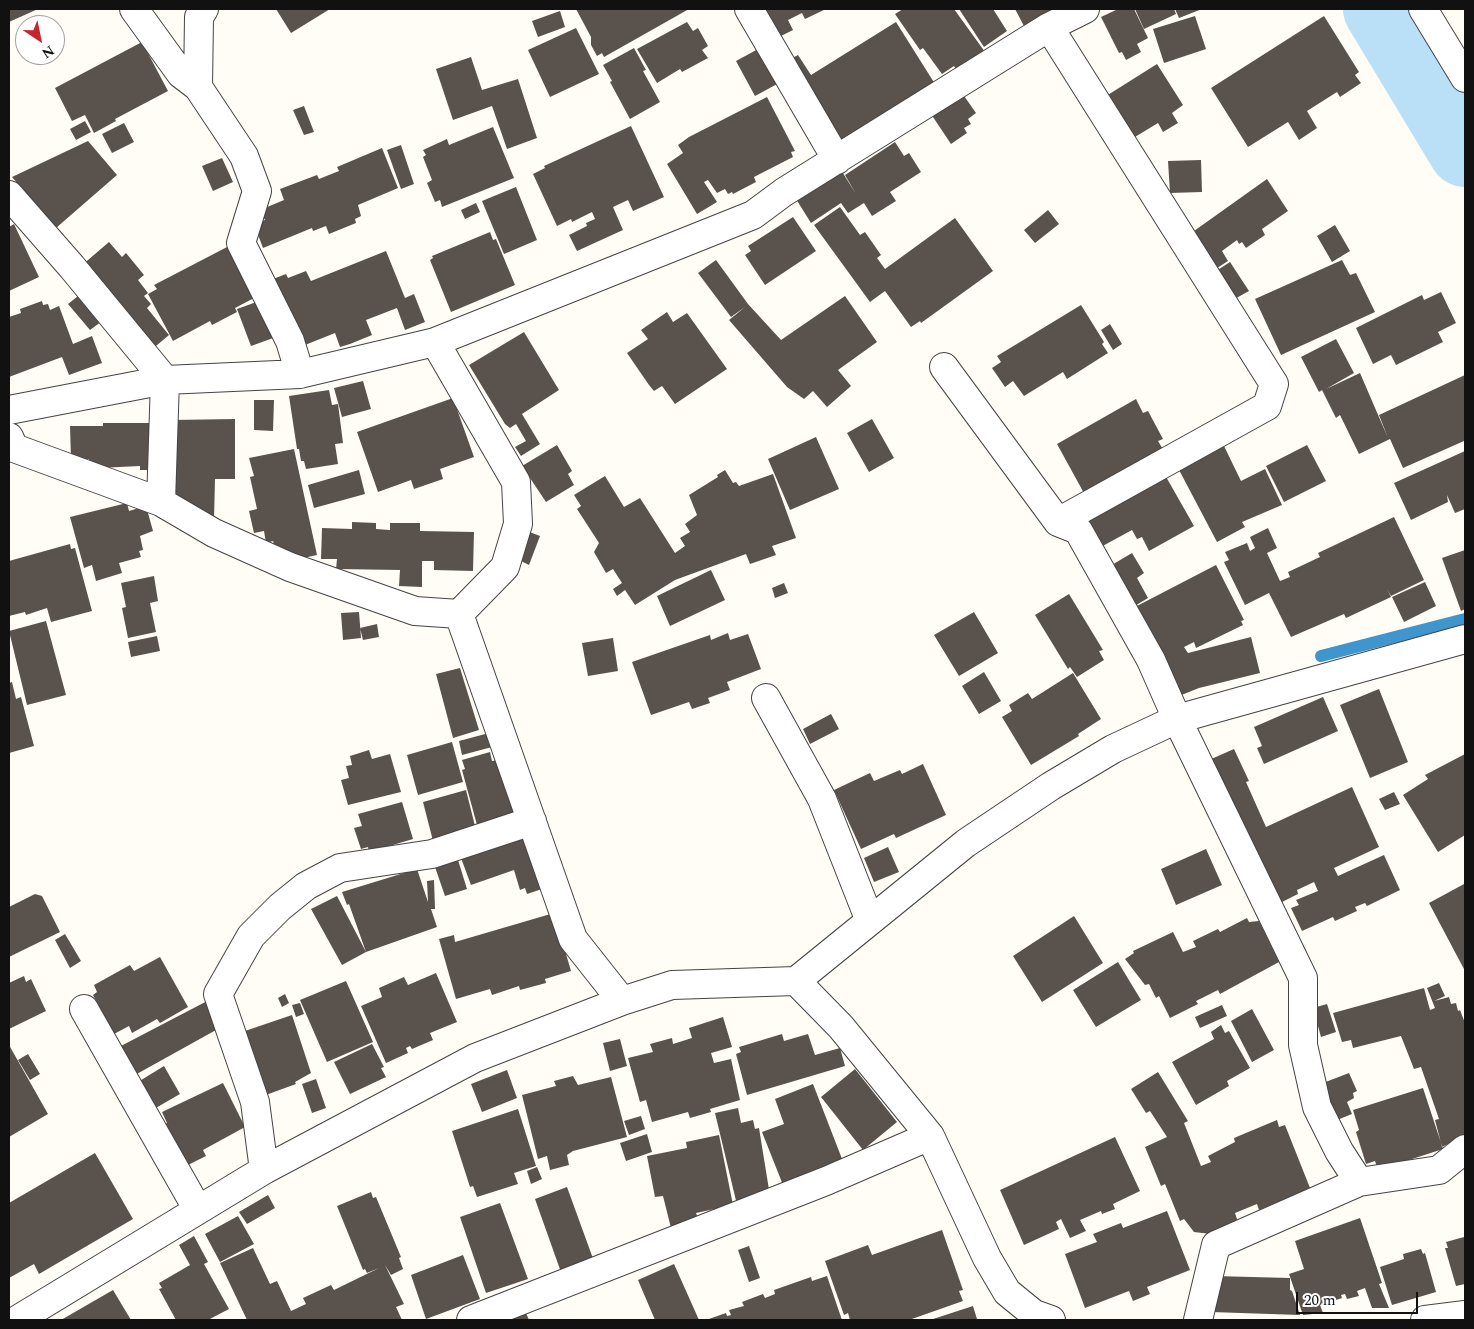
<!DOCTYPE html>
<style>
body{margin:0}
#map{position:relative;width:1474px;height:1329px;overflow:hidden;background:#fffdf5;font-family:Spectral,serif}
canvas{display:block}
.frame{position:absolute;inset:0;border:10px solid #111;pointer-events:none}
.north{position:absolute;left:15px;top:15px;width:50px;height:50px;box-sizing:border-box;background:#fff;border:1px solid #a0a0a0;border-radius:50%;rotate:146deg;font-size:14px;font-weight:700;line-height:20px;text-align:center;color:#111}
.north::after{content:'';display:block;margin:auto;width:18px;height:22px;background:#c4262e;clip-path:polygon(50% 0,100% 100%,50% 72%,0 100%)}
.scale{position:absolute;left:1296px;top:1292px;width:122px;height:22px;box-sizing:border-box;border:2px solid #111;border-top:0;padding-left:6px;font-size:15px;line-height:18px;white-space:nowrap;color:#111;-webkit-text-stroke:4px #fff;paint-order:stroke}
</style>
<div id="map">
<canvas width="1474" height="1329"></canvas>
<div class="frame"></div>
<div class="north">N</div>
<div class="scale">20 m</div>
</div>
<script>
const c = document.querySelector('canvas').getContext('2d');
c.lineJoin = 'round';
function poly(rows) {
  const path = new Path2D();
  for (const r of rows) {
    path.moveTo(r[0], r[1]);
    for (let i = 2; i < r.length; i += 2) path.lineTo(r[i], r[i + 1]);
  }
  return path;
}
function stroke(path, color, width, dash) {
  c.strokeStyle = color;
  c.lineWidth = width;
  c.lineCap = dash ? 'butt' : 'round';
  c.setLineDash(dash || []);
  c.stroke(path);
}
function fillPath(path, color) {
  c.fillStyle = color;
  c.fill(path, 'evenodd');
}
stroke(poly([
 [1321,656,1465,619]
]), '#3f96cf', 12);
stroke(poly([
 [1380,9,1465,150]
]), '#b9e0f7', 74);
fillPath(poly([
 [9,9,38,9,9,22],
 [276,9,330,9,291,33],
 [576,9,689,9,604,57,602,53,597,56,591,45,591,37],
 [760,9,826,9,805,19,802,13,788,20,793,30,775,39],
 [903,9,954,9,985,52,958,72,954,66,942,74,923,48,920,50,895,14],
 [959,9,993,9,1007,31,984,47],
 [1015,9,1059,9,1024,26],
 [1118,9,1134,9,1148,38,1137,44,1141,52,1126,60,1122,52,1119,53,1101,17],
 [1135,9,1174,9,1176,14,1144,29],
 [1175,9,1202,9,1179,18],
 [560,11,565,27,538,37,532,21],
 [1195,16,1206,49,1164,63,1153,29],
 [1324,16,1359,72,1355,75,1361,83,1340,97,1337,92,1307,111,1317,128,1299,140,1288,122,1248,147,1211,88],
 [687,22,693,31,698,28,708,46,702,50,708,58,682,72,680,69,657,83,637,49],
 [896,22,935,84,841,143,787,61,798,55,811,75],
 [576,28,599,74,550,97,528,50],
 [142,42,168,91,115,119,116,121,94,133,85,115,72,121,55,88],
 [634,48,646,70,643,71,660,102,630,119,610,82,612,81,603,65],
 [760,48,779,83,755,96,736,61],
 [471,57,482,90,518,79,537,138,507,149,492,106,453,120,436,69],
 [1157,64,1183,105,1172,113,1178,123,1163,132,1158,123,1130,140,1103,98],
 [962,93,976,113,968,119,971,124,964,128,967,133,951,144,931,114],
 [767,97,795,151,791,152,793,157,754,177,756,182,733,194,732,192,728,194,725,189,717,193,708,180,704,182,717,202,697,214,667,164,683,153,678,145,689,137],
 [304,106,314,132,304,135,293,110],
 [85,121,91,132,76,140,70,129],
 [124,123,134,142,112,153,102,134],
 [631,126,664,197,633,211,628,200,613,207,623,230,577,251,569,235,587,226,586,223,595,219,592,212,572,222,571,219,557,226,533,174,545,168,544,166],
 [493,127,514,178,442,207,440,200,435,202,427,183,432,180,423,157,426,155,423,150,447,139,449,145],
 [88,141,117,175,56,228,12,177],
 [895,142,904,156,909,153,921,172,890,192,896,201,872,216,864,203,848,213,841,203,811,223,796,199,841,170,856,194,845,175],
 [401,145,414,184,401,189,387,150],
 [382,148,398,188,358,205,361,216,355,219,356,223,329,234,326,226,313,231,312,228,263,248,254,224,265,220,260,210,284,200,280,189,317,175,319,179,339,171,337,167],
 [222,158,233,182,213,191,202,166],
 [1201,160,1202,192,1170,193,1168,161],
 [1267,179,1288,211,1262,229,1265,235,1246,248,1242,242,1239,244,1237,240,1222,251,1228,261,1211,272,1187,236],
 [516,187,537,240,504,254,482,201],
 [476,203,480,212,465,219,461,210],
 [840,207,860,235,865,232,881,255,877,258,885,269,955,218,993,271,921,323,920,321,911,327,885,291,870,302,814,225],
 [1048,210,1059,224,1035,243,1024,230],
 [793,217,816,251,765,285,745,255,751,251,748,246],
 [14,224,39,277,9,291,9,227],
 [1335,225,1350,251,1332,262,1317,236],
 [490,232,493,240,496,239,515,285,451,312,430,260,433,258,432,256],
 [109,242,122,257,126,253,144,275,138,280,148,293,144,296,151,304,147,308,169,335,150,351,81,266],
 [229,246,256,297,235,308,237,312,212,325,210,321,173,341,148,294,157,289,154,285],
 [386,251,405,298,414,294,425,322,405,330,397,308,366,320,372,335,350,344,340,347,335,333,300,347,273,279,286,274,288,278,306,271,311,281],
 [716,260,748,304,781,340,845,296,877,342,838,370,851,386,827,407,813,391,804,399,787,387,729,320,745,307,731,317,698,273],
 [1342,260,1350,275,1356,273,1375,312,1281,355,1255,299],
 [1230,262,1249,291,1231,301,1213,273],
 [83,292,105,319,90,330,68,304],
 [1441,292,1456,323,1438,332,1443,342,1396,365,1391,355,1373,364,1356,328,1422,295,1424,300],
 [262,300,276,337,251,346,237,309],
 [42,301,43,305,48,304,50,310,59,306,73,344,92,336,102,363,69,375,62,357,9,377,9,317,21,313,20,309],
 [1081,305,1104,342,1102,344,1108,353,1067,379,1063,372,1024,396,1013,381,1005,387,992,368,1001,362,997,356],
 [667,312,673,322,687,313,727,369,675,404,662,386,654,391,649,385,627,353,648,339,641,330],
 [1110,324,1122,344,1113,350,1101,330],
 [524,332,559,390,522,414,540,444,521,456,515,447,526,441,516,424,510,428,505,424,469,365],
 [1336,339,1354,373,1326,389,1360,373,1388,438,1379,415,1465,375,1465,443,1464,441,1403,468,1390,439,1359,454,1340,415,1336,418,1322,390,1319,392,1301,357],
 [363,381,371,409,342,417,334,388],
 [329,390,332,405,338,404,343,443,335,444,338,464,306,469,304,461,301,461,299,449,297,449,289,396],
 [453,398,474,457,440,469,443,479,414,489,411,480,378,492,357,432],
 [1136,399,1143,413,1148,411,1163,439,1158,441,1164,451,1085,495,1057,444],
 [254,400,274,400,273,431,254,430],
 [235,419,235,479,215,479,214,520,173,500,172,420],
 [872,419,894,458,869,472,847,433],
 [103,423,152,423,152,467,148,466,148,470,140,470,140,466,99,468,89,465,89,459,71,459,70,426,103,426],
 [816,437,839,489,790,510,768,459],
 [557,445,572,471,568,474,574,485,546,502,522,466],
 [1307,445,1326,481,1284,502,1266,466],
 [1224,446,1241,481,1265,469,1282,505,1242,522,1245,527,1217,542,1178,468],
 [294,449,317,555,294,560,276,550,273,541,266,543,264,531,254,533,249,511,257,509,250,477,254,476,249,458],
 [1465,451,1465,509,1455,513,1447,495,1448,502,1411,520,1394,483],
 [359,470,365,494,314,508,308,485],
 [725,470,733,483,736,482,739,486,773,474,796,538,772,546,776,555,750,564,746,554,675,580,635,605,625,590,617,596,613,589,622,583,613,569,606,573,594,552,599,543,577,509,581,506,574,495,605,476,624,507,640,498,675,553,685,546,680,538,690,532,685,524,697,515,689,495,718,477,717,475],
 [1165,475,1194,526,1149,551,1142,537,1137,539,1132,530,1099,548,1084,521],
 [127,503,129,511,146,506,153,531,140,536,143,550,139,551,141,557,119,563,122,573,96,581,92,565,84,568,70,517],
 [1394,517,1424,580,1391,596,1387,589,1391,597,1346,618,1344,614,1291,637,1269,593,1245,605,1224,562,1229,560,1225,552,1247,543,1250,551,1255,548,1250,537,1268,528,1277,548,1267,553,1280,581,1290,577,1288,572,1320,557,1318,553],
 [352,522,376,523,376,529,390,530,390,523,420,523,420,531,474,532,473,571,434,570,434,561,422,561,422,587,399,586,400,570,336,569,337,559,321,559,322,528,352,529],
 [527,531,540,536,529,565,517,559],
 [70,544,71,549,75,548,92,611,51,622,47,608,26,615,25,612,9,616,9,561],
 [1465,550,1465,609,1461,611,1442,558],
 [1132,553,1144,573,1137,578,1148,598,1128,610,1105,569],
 [1216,565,1244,620,1241,621,1243,625,1196,648,1194,642,1184,647,1188,653,1251,637,1260,673,1199,688,1179,696,1135,607],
 [711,570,725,600,670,626,657,596],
 [154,576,158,601,150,603,156,632,128,638,122,608,126,607,121,583],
 [1425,582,1436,606,1404,622,1392,597],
 [784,583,788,593,775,598,772,588],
 [1069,594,1103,650,1099,651,1104,660,1077,677,1070,667,1068,669,1035,615],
 [359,612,361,638,343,640,341,613],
 [974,612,998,653,959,676,934,635],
 [46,621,66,695,27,705,9,631],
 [377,624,379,637,363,640,360,628],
 [728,633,730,640,748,634,761,669,727,682,730,690,708,698,710,703,692,709,689,702,651,715,632,662,710,635,711,640],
 [157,636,160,651,131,657,128,642],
 [613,638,618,671,588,676,582,643],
 [460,668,479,730,453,738,436,674],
 [984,672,1001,701,979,714,962,686],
 [1073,673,1101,719,1078,734,1079,736,1031,765,1002,717,1012,711,1009,705,1028,693,1032,699],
 [12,682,16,699,21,697,34,746,9,753,9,683],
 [1379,689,1408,762,1370,778,1340,705],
 [1323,697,1338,731,1264,764,1257,748,1262,746,1254,727],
 [831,714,839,729,810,744,803,729],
 [489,733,492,747,462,755,459,741],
 [452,742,463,782,418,795,407,755],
 [1234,749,1249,781,1246,782,1266,827,1352,787,1379,847,1334,868,1338,876,1384,855,1400,890,1367,906,1365,903,1355,907,1357,911,1335,921,1333,917,1302,931,1291,908,1299,905,1296,900,1318,891,1314,882,1297,890,1298,894,1278,904,1209,760],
 [369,750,372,759,390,754,401,792,348,805,341,780,349,778,346,766,352,765,350,756],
 [490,752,492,761,499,760,514,815,477,825,462,770,465,769,462,760],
 [1465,754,1465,835,1438,852,1403,795,1428,779,1425,775],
 [923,764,946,815,896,838,894,834,861,849,834,790,870,773,874,781,900,770,902,774],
 [466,790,476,830,433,841,423,802],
 [1394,792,1400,804,1385,810,1379,799],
 [402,802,413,839,369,852,368,847,361,849,354,828,362,826,358,814],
 [525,836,542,889,527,894,525,888,520,890,514,870,471,885,461,858],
 [888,847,899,872,874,882,864,858],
 [1206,849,1222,885,1176,905,1161,869],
 [458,860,467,889,445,896,435,867],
 [417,869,428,902,427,881,434,880,435,909,431,909,437,927,366,952,349,904,347,905,342,892],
 [1464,884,1465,887,1465,971,1429,903],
 [35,894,42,896,60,932,9,957,9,907],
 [337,896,366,952,342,965,311,909],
 [554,913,571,971,545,979,546,983,520,990,519,986,492,995,490,989,456,999,439,939,454,935,455,942],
 [1074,916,1103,963,1042,1002,1013,956],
 [1247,918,1249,922,1259,921,1279,962,1220,994,1218,990,1196,1001,1198,1004,1170,1018,1159,996,1156,998,1149,984,1145,985,1125,959,1134,953,1133,951,1173,932,1183,952,1196,947,1193,941,1218,929,1220,932],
 [65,934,81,961,70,968,55,940],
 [160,957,188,1007,160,1023,157,1019,132,1033,129,1026,114,1034,93,995,97,992,94,985,130,965,134,971],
 [1118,962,1141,1000,1096,1027,1073,990],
 [436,973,457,1022,430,1033,433,1040,412,1049,410,1046,406,1048,408,1053,386,1063,361,1006,382,997,379,988,404,977,408,985],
 [24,976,26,982,31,979,46,1011,9,1029,9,983],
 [346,981,373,1042,327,1062,300,1000],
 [1439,983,1445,996,1434,1001,1449,997,1451,1004,1456,1003,1458,1011,1460,1010,1465,1023,1465,1135,1442,1147,1435,1120,1439,1119,1421,1067,1414,1069,1401,1036,1353,1048,1351,1040,1342,1042,1333,1013,1424,988,1430,1010,1435,1008,1427,988],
 [285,994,289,1003,282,1007,278,998],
 [211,999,225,1025,135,1075,119,1047],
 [300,1003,304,1014,296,1017,292,1005],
 [1327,1004,1336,1032,1321,1037,1313,1008],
 [1222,1005,1227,1016,1200,1028,1195,1017],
 [1252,1009,1274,1050,1252,1062,1231,1021],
 [292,1015,311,1073,295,1082,296,1084,263,1096,242,1032],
 [723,1017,732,1047,711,1053,714,1063,731,1059,740,1100,710,1109,711,1112,690,1118,688,1112,652,1122,646,1100,640,1102,628,1058,653,1052,650,1044,672,1038,673,1044,692,1038,689,1028],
 [1221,1025,1225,1033,1229,1031,1250,1068,1227,1081,1229,1086,1196,1105,1172,1062,1214,1039,1211,1032],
 [782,1034,784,1041,808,1034,815,1055,840,1048,845,1066,747,1095,736,1054,741,1052,739,1047],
 [620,1039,627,1066,610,1071,603,1043],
 [372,1044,384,1067,381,1068,386,1077,350,1094,334,1062],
 [9,1045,48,1114,9,1137],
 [28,1054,40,1074,30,1080,18,1060],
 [164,1066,180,1094,154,1109,138,1082],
 [855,1069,897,1122,863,1150,821,1097],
 [507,1070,517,1098,482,1112,471,1084],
 [1158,1072,1188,1121,1184,1123,1201,1166,1211,1162,1208,1156,1235,1142,1234,1138,1277,1120,1279,1127,1285,1125,1310,1188,1259,1210,1257,1204,1235,1213,1239,1225,1211,1234,1194,1232,1184,1219,1180,1221,1165,1184,1161,1186,1145,1147,1167,1137,1150,1111,1146,1113,1131,1089],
 [1349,1073,1357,1091,1353,1093,1354,1098,1347,1102,1352,1114,1337,1120,1323,1083],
 [573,1076,578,1085,611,1077,627,1137,573,1151,567,1155,569,1165,550,1170,547,1156,538,1159,522,1095,556,1086,554,1081],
 [316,1079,326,1108,312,1113,302,1084],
 [223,1083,245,1127,203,1150,206,1156,186,1166,163,1125,167,1123,162,1112],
 [813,1084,844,1164,783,1185,762,1132,784,1124,775,1099],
 [1423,1088,1443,1149,1378,1170,1375,1161,1366,1164,1356,1132,1359,1130,1353,1110],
 [738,1108,741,1123,753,1120,755,1129,759,1128,770,1196,738,1209,715,1113],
 [518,1109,536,1166,514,1173,518,1184,477,1197,473,1186,470,1187,452,1131],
 [641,1116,645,1129,629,1135,624,1121],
 [647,1134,652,1152,626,1161,620,1143],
 [719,1135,733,1205,696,1213,699,1221,672,1232,663,1196,655,1197,647,1156,687,1148,686,1142],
 [1115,1137,1140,1191,1113,1204,1115,1209,1102,1214,1101,1211,1080,1220,1086,1231,1070,1238,1061,1219,1056,1222,1059,1229,1024,1245,1000,1190],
 [95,1153,133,1219,39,1274,34,1264,9,1278,9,1203],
 [537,1167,542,1179,531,1184,527,1171],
 [567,1187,595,1264,562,1275,535,1199],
 [371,1192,373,1198,376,1197,401,1257,399,1258,403,1269,391,1275,385,1265,404,1304,396,1307,402,1320,247,1320,220,1263,253,1248,270,1284,277,1281,291,1311,306,1304,303,1298,331,1285,334,1290,379,1268,367,1273,365,1269,363,1270,337,1206],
 [268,1195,275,1208,247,1224,239,1212],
 [500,1203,528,1279,486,1293,460,1217],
 [1167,1211,1190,1270,1147,1287,1150,1294,1133,1301,1129,1291,1085,1308,1065,1254,1097,1242,1093,1234,1121,1223,1123,1228],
 [238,1216,254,1244,220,1262,205,1234],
 [1360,1218,1382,1283,1379,1284,1389,1308,1372,1308,1365,1288,1357,1291,1359,1296,1347,1299,1345,1294,1341,1295,1342,1298,1320,1305,1323,1313,1303,1315,1289,1274,1304,1269,1295,1241],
 [942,1230,963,1290,959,1291,963,1301,909,1320,850,1320,848,1313,844,1315,825,1261,868,1245,872,1255],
 [194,1236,208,1262,204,1264,229,1309,208,1320,176,1320,159,1289,162,1288,159,1283,190,1265,179,1245],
 [1464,1237,1465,1284,1456,1286,1445,1248,1448,1248,1446,1242],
 [749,1246,760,1278,749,1282,738,1250],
 [1421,1249,1423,1254,1425,1253,1436,1292,1392,1305,1380,1267,1404,1259,1403,1254],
 [463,1255,480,1299,426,1319,411,1275],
 [674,1264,699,1320,655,1320,638,1280],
 [827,1276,842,1320,706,1320,726,1313,727,1316,731,1315,729,1310,744,1306,742,1302,763,1294,765,1298,775,1294,774,1290,811,1277,812,1281],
 [1214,1276,1290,1278,1290,1290,1292,1291,1300,1315,1211,1312],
 [113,1290,131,1320,61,1320],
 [973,1306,977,1319,974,1320,930,1320],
 [526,1313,529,1320,512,1320,511,1319]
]), '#5a524d');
const minor = poly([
 [134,9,181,74,198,87,244,156,257,191,241,243,290,341,300,374],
 [749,9,837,160],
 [1423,9,1465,78],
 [1049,27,1274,384,1267,406,1058,522],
 [198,87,199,17,204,9],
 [9,195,72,267,165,380,161,502],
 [435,342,516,482,518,524,505,567,459,614],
 [944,367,1058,522,1078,530,1151,660,1177,719,1303,978,1303,1045,1317,1107,1339,1151,1359,1182],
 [9,410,165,380,300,374,435,342,753,215,784,192,1049,27,1085,9],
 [9,437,14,448,161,502,214,533,290,567,415,611,459,614,573,939,622,1001],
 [766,698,822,799,870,921],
 [796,981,841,1027,930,1136,987,1258,1007,1292,1034,1314,1051,1320],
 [84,1009,198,1210],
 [264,1170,255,1102,218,994,251,936,280,907,306,886,340,868,432,854,532,821],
 [17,1320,264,1170,475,1058,622,1001,672,985,796,981,966,843,1051,786,1113,749,1177,719,1465,639],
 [471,1320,826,1181,930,1136],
 [1198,1320,1216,1245,1359,1182,1439,1170,1465,1149],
 [1425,1320,1465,1315]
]);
stroke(minor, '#444', 30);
stroke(minor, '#fff', 28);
</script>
